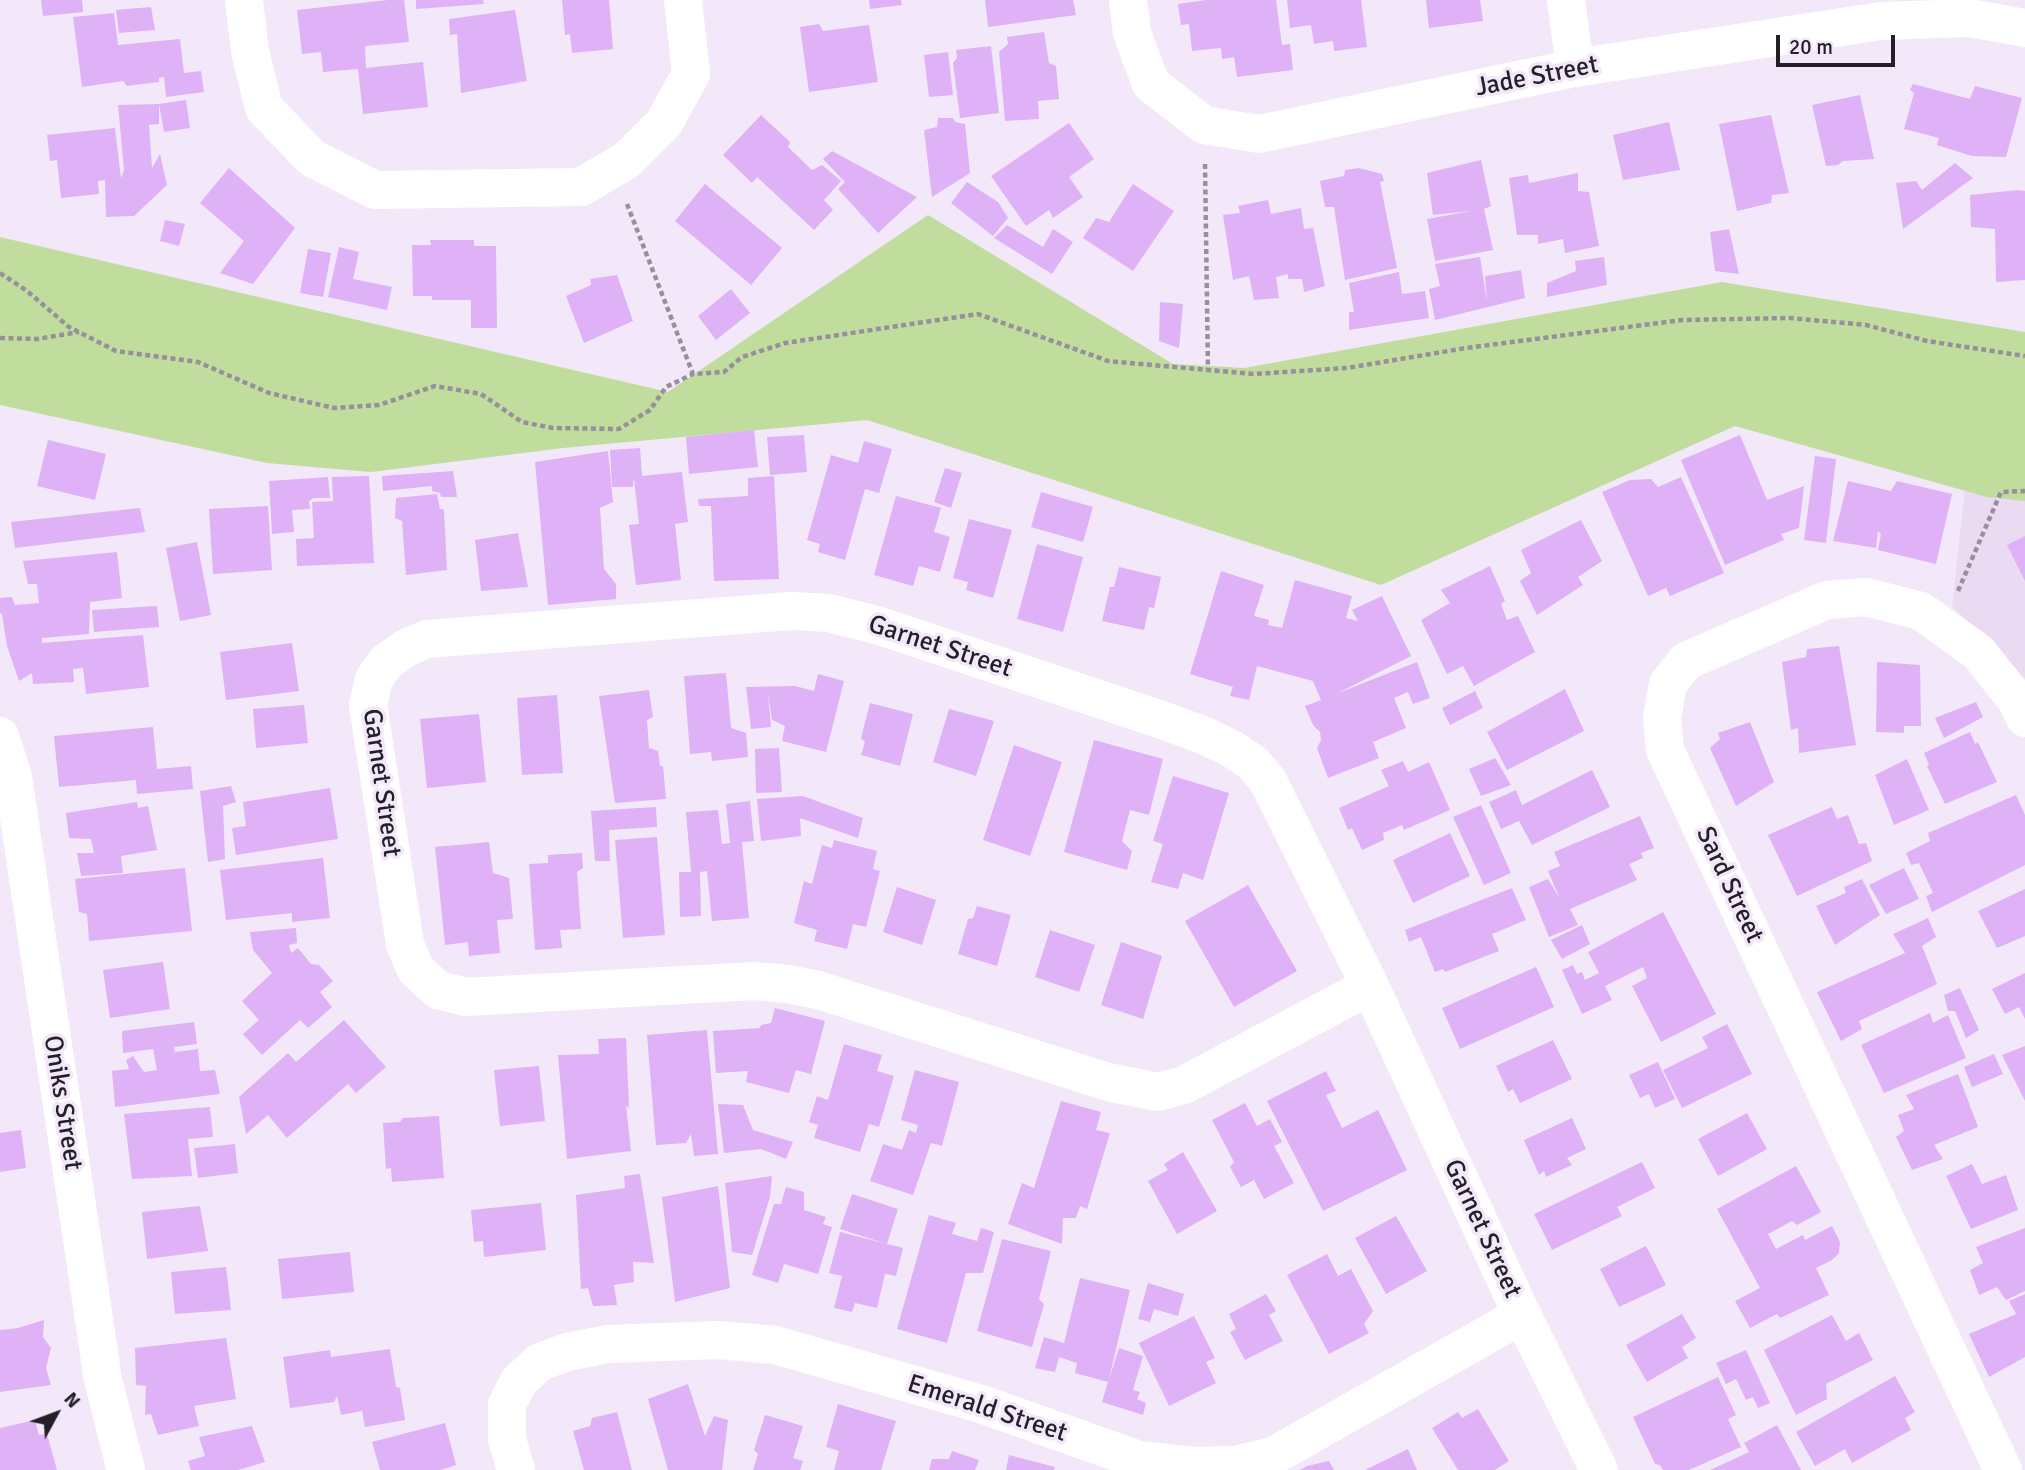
<!DOCTYPE html>
<style>
body{margin:0}
#map{position:relative;width:2025px;height:1470px;overflow:hidden;background:#f3e8fa;font-family:Signika,sans-serif}
canvas{display:block}
.north{position:absolute;left:21px;top:1379px;width:70px;height:70px;-webkit-text-stroke:5px #f3e8fa;paint-order:stroke;rotate:49deg;font-size:19px;font-weight:700;line-height:28px;text-align:center;color:#231f26}
.north::after{content:'';display:block;margin:auto;width:24px;height:32px;background:#231f26;clip-path:polygon(50% 0,100% 100%,50% 72%,0 100%)}
.scale{position:absolute;left:1776px;top:35px;width:119px;height:32px;box-sizing:border-box;border:4px solid #231f26;border-top:0;padding-left:9px;font-size:21px;line-height:24px;white-space:nowrap;color:#231f26;-webkit-text-stroke:5px #f3e8fa;paint-order:stroke}
</style>
<div id="map">
<canvas width="2025" height="1470"></canvas>
<div class="north">N</div>
<div class="scale">20 m</div>
</div>
<script>
const c = document.querySelector('canvas').getContext('2d');
c.lineJoin = 'round';
function fillPath(path, color) {
  c.fillStyle = color;
  c.fill(path, 'evenodd');
}
function poly(rows) {
  const path = new Path2D();
  for (const r of rows) {
    path.moveTo(r[0], r[1]);
    for (let i = 2; i < r.length; i += 2) path.lineTo(r[i], r[i + 1]);
  }
  return path;
}
function stroke(path, color, width, dash) {
  c.strokeStyle = color;
  c.lineWidth = width;
  c.lineCap = dash ? 'butt' : 'round';
  c.setLineDash(dash || []);
  c.stroke(path);
}
function drawText(font, color, halo, rows, align = 'center') {
  c.font = font + ' Signika,sans-serif';
  c.lineWidth = 7;
  c.setLineDash([]);
  c.textBaseline = 'middle';
  c.strokeStyle = halo;
  c.fillStyle = color;
  for (const [text, x, y, turn = 0] of rows) {
    c.save();
    c.translate(x, y);
    c.rotate((+turn || 0) * Math.PI / 180);
    c.textAlign = isNaN(turn) ? turn : align;
    if (halo) c.strokeText(text, 0, 0);
    c.fillText(text, 0, 0);
    c.restore();
  }
}
fillPath(poly([
 [1965,489,2025,500,2025,678,1952,606]
]), '#eadaf2');
fillPath(poly([
 [928,215,1173,364,1244,368,1722,282,2025,332,2025,501,1987,497,1735,426,1381,585,867,420,563,448,371,472,267,463,0,405,0,237,668,392]
]), '#c1dd9d');
fillPath(poly([
 [41,0,82,0,83,12,43,16],
 [388,0,404,0,409,42,365,46,366,68,423,62,428,107,363,114,358,69,323,72,321,52,302,54,297,10],
 [416,0,483,0,484,4,416,9],
 [562,0,609,0,613,49,572,53,570,34,565,35],
 [869,0,901,0,902,5,870,9],
 [985,0,1073,0,1076,15,988,27],
 [1206,0,1276,0,1282,45,1290,44,1293,70,1237,77,1234,57,1222,59,1221,48,1192,51,1189,24,1181,25,1178,4],
 [1287,0,1361,0,1367,47,1334,51,1333,41,1314,44,1311,25,1290,28],
 [1426,0,1480,0,1483,21,1429,28],
 [151,7,155,30,119,33,116,10],
 [515,10,527,81,461,93,457,34,450,35,449,19],
 [114,13,118,45,180,39,184,73,201,71,204,92,166,97,164,77,159,78,159,82,127,86,123,81,82,87,73,17],
 [819,24,823,31,869,25,878,82,809,92,800,27],
 [1044,32,1049,63,1056,66,1059,99,1038,101,1039,119,1005,121,999,52,1008,44,1007,37],
 [991,46,999,113,960,118,953,63,957,58,956,50],
 [948,52,953,95,929,97,924,55],
 [1913,84,1970,99,1975,86,2022,98,2006,157,1972,156,1937,145,1939,138,1904,129,1914,93,1910,90],
 [1860,95,1874,159,1843,161,1838,165,1826,166,1812,105],
 [186,100,190,128,164,132,159,104],
 [159,104,159,124,149,125,152,168,160,154,167,185,134,216,106,217,105,180,98,181,99,194,61,198,57,160,50,161,47,135,115,128,121,178,124,170,118,105],
 [761,115,790,142,788,147,812,170,822,165,841,181,824,200,833,210,814,230,757,177,752,183,723,155],
 [1771,115,1789,193,1772,195,1771,203,1737,211,1719,124],
 [938,118,953,118,955,122,965,124,970,173,932,197,924,130,937,127],
 [1669,122,1680,170,1623,180,1613,135],
 [1069,123,1094,159,1069,177,1083,197,1053,218,1049,210,1026,226,991,176],
 [832,151,917,197,878,233,838,189,845,182,823,159],
 [1481,160,1491,206,1484,209,1493,250,1435,261,1427,219,1471,211,1433,215,1427,173],
 [1955,163,1973,178,1903,229,1896,183,1916,181,1922,190],
 [229,168,295,228,253,284,220,273,244,241,200,203],
 [1359,168,1382,174,1384,181,1380,182,1397,268,1345,280,1334,207,1325,207,1320,181,1344,176,1345,170],
 [1578,173,1578,191,1589,192,1599,246,1565,253,1563,239,1538,244,1538,235,1517,235,1509,178,1528,175,1529,183],
 [967,182,998,202,1008,218,993,236,951,203],
 [705,184,782,248,751,285,675,221],
 [1133,184,1174,211,1133,271,1083,238,1096,218,1109,222],
 [2018,190,2025,191,2025,280,1996,282,1995,229,1971,227,1970,195],
 [1268,200,1271,214,1301,208,1304,229,1313,228,1325,286,1304,292,1302,279,1288,279,1288,274,1276,277,1279,298,1254,300,1249,276,1233,280,1223,215,1240,213,1238,206],
 [165,220,185,224,179,246,160,241],
 [1007,225,1043,247,1053,229,1073,242,1052,274,994,238],
 [1729,229,1739,274,1715,271,1710,232],
 [430,240,474,240,474,246,496,246,497,328,471,328,471,300,432,300,432,296,413,296,412,245,431,245],
 [339,247,359,252,353,279,392,287,387,310,328,297],
 [308,249,331,253,323,297,300,293],
 [1480,257,1487,302,1485,276,1521,270,1525,298,1435,320,1429,289,1440,286,1435,264],
 [1604,257,1607,285,1547,297,1547,283,1576,271,1575,261],
 [1399,272,1402,294,1425,291,1429,318,1349,330,1349,312,1354,312,1349,283],
 [617,275,633,321,584,343,566,296,591,285,590,279],
 [731,289,750,313,716,340,698,316],
 [1160,302,1183,304,1179,348,1159,341],
 [754,430,758,467,689,474,686,437],
 [804,435,807,472,770,475,767,437],
 [1740,435,1767,500,1804,486,1799,528,1781,534,1784,540,1725,565,1681,460],
 [48,440,106,454,95,500,37,486],
 [864,441,892,449,879,493,865,489,845,560,818,552,820,544,807,540,831,455,858,463],
 [640,448,642,476,682,472,688,522,675,524,681,580,636,585,629,525,639,524,634,478,633,487,612,487,610,450],
 [608,451,613,502,600,508,604,569,616,584,616,599,548,605,535,462],
 [1815,456,1836,459,1826,543,1804,540],
 [945,468,962,473,951,508,934,502],
 [453,471,457,497,441,497,440,493,432,491,432,486,383,491,382,476],
 [369,476,374,563,297,566,296,539,314,538,312,502,333,501,332,477],
 [774,476,779,579,714,581,711,506,699,506,698,499,748,496,748,478],
 [328,477,330,498,313,498,309,502,310,509,292,510,294,532,272,534,269,481],
 [1681,477,1724,573,1670,596,1666,588,1648,596,1602,492,1630,480,1651,479,1658,487],
 [1848,481,1891,491,1897,481,1952,494,1936,564,1878,550,1881,534,1878,531,1876,548,1833,541],
 [1041,492,1093,507,1083,542,1031,527],
 [437,494,440,509,444,510,447,570,406,575,402,521,395,518,396,498],
 [896,496,941,508,934,532,950,537,940,572,919,566,913,586,874,575],
 [268,506,272,570,213,574,209,509],
 [140,508,145,532,15,548,11,522],
 [969,519,1012,530,993,598,966,590,968,582,953,578],
 [1581,520,1602,561,1578,577,1583,585,1537,615,1520,581,1531,573,1521,550],
 [518,533,528,587,481,591,475,540],
 [2025,536,2025,581,2007,545],
 [197,542,211,615,180,621,166,548],
 [1037,544,1083,557,1063,632,1017,619],
 [117,552,122,598,90,602,89,634,42,638,42,643,143,635,149,687,86,694,83,668,73,669,74,682,33,684,32,673,19,681,7,646,2,614,0,613,0,598,12,597,15,605,39,603,37,584,28,584,23,561],
 [1490,566,1505,601,1501,604,1507,620,1518,616,1535,652,1474,686,1463,666,1447,674,1421,620,1450,603,1441,590],
 [1119,567,1161,577,1154,608,1149,607,1144,630,1102,621,1110,587,1114,587],
 [1221,571,1264,585,1254,616,1269,620,1268,625,1282,628,1295,580,1352,596,1346,618,1358,621,1352,610,1382,596,1411,656,1338,693,1417,662,1430,698,1413,704,1408,692,1394,698,1406,728,1373,742,1379,758,1328,778,1317,748,1321,740,1320,732,1313,725,1305,706,1321,700,1313,681,1257,666,1249,700,1230,696,1233,687,1190,674],
 [157,606,159,627,94,632,92,610],
 [292,643,299,691,226,700,220,652],
 [1839,646,1856,745,1799,753,1798,728,1791,730,1782,662,1806,657,1807,649],
 [1877,662,1920,665,1921,726,1904,726,1904,733,1876,732],
 [726,673,731,728,746,733,748,757,712,761,711,752,690,754,684,676],
 [818,674,844,681,826,752,782,741,785,726,772,720,768,693,771,727,751,729,746,687,795,686,814,691],
 [1565,689,1584,731,1507,770,1487,732],
 [649,690,653,717,647,720,649,748,658,751,660,766,663,766,666,799,615,803,599,696],
 [1475,691,1483,708,1450,725,1442,708],
 [557,695,563,773,522,775,517,698],
 [1976,702,1983,717,1944,738,1935,718],
 [870,703,913,714,900,766,861,755,865,742,861,738],
 [304,705,308,743,256,748,253,709],
 [949,709,994,721,976,776,933,762],
 [479,714,486,782,427,788,420,719],
 [1750,722,1774,782,1736,806,1710,748,1720,739,1718,733],
 [153,727,157,769,191,766,193,789,137,794,136,780,59,787,54,736],
 [1970,732,1975,744,1978,742,1997,782,1945,804,1927,766,1929,764,1924,753],
 [1094,740,1163,759,1149,815,1130,810,1122,841,1132,851,1127,870,1064,852],
 [1014,745,1062,762,1030,856,983,840],
 [779,748,782,792,756,793,755,749],
 [1495,758,1511,785,1481,796,1469,769],
 [1907,759,1929,810,1894,825,1875,775],
 [1403,761,1408,772,1429,762,1450,810,1404,830,1402,825,1383,833,1384,840,1362,850,1352,828,1348,830,1339,808,1389,786,1381,770],
 [1592,770,1610,807,1532,845,1519,821,1501,829,1489,802,1516,790,1522,805],
 [1173,776,1229,793,1203,880,1183,873,1178,889,1151,882,1163,844,1153,841],
 [231,786,236,802,223,806,225,859,208,862,200,791],
 [330,788,338,839,236,855,232,828,246,826,243,802],
 [2016,795,2025,815,2025,865,1932,912,1926,896,1933,893,1919,863,1911,865,1906,853,1930,841,1928,833],
 [803,796,863,818,858,838,800,818,801,836,761,841,757,799],
 [750,801,754,841,742,842,749,918,712,921,707,871,700,872,701,916,680,917,679,872,691,872,686,812,718,810,722,844,730,843,726,804],
 [137,802,138,808,148,806,157,850,121,856,123,873,81,876,77,853,94,853,91,839,69,838,66,813],
 [1481,805,1511,873,1484,885,1453,817],
 [656,807,657,827,609,830,610,861,595,861,591,811],
 [1832,807,1837,819,1848,815,1859,844,1866,843,1872,861,1797,896,1768,835],
 [1640,816,1654,848,1641,853,1643,858,1629,864,1637,880,1570,909,1578,925,1549,937,1529,887,1548,879,1560,899,1548,871,1560,866,1554,852],
 [1450,833,1470,876,1413,903,1393,860],
 [657,837,665,935,623,938,615,840],
 [834,840,877,851,873,869,880,871,866,927,853,924,847,949,814,941,817,930,794,923,804,881,812,884,822,845,832,848],
 [489,842,493,873,509,878,513,919,497,920,500,953,469,956,468,942,445,945,435,847],
 [582,853,583,868,577,872,581,929,560,930,562,948,535,950,529,864,548,863,548,855],
 [323,858,330,918,292,922,292,913,226,920,220,870],
 [185,868,192,931,89,941,87,914,79,912,75,879],
 [1904,868,1919,899,1886,914,1869,885],
 [1862,879,1880,915,1835,945,1816,906,1846,893,1844,887],
 [1248,885,1297,971,1234,1007,1185,921],
 [897,887,936,900,922,945,883,932],
 [1512,888,1526,920,1492,934,1499,951,1445,972,1443,969,1435,972,1421,937,1409,942,1405,930],
 [2025,889,2025,936,1997,948,1978,911],
 [977,906,1011,915,997,966,958,954,968,919,973,918],
 [1663,912,1716,1014,1661,1042,1632,986,1647,978,1643,967,1605,986,1612,1000,1582,1014,1562,970,1573,965,1577,974,1582,972,1585,980,1599,973,1588,952],
 [1928,918,1936,937,1922,946,1937,984,1859,1021,1862,1029,1841,1041,1817,992,1905,953,1893,934],
 [1582,925,1590,944,1562,959,1551,940],
 [296,928,297,943,289,945,291,953,298,948,311,964,319,965,333,981,320,992,332,1007,308,1028,300,1020,262,1055,243,1034,259,1020,242,1001,272,973,253,950,250,932],
 [1050,930,1095,945,1079,992,1035,977],
 [1121,942,1162,956,1143,1019,1101,1005],
 [163,962,170,1009,110,1018,103,970],
 [1536,967,1554,1007,1460,1049,1442,1008],
 [2025,973,2025,1019,2019,1007,2005,1014,1992,989],
 [1960,988,1979,1030,1966,1038,1955,1011,1948,1011,1944,995],
 [775,1008,825,1021,811,1074,796,1070,789,1093,746,1082,748,1071,716,1073,713,1031,760,1028,761,1025,771,1023],
 [1930,1013,1933,1023,1948,1015,1966,1058,1884,1093,1861,1045],
 [344,1020,386,1067,356,1093,348,1084,287,1138,268,1115,246,1134,239,1097,288,1053,296,1062],
 [194,1022,197,1044,174,1047,175,1052,198,1049,200,1071,215,1070,220,1094,115,1107,112,1071,129,1069,126,1060,133,1056,144,1072,157,1070,153,1049,123,1053,122,1031],
 [1727,1024,1752,1074,1682,1108,1663,1070,1708,1048,1702,1037],
 [707,1030,718,1154,694,1156,691,1134,686,1143,656,1145,647,1035],
 [626,1038,629,1108,626,1106,631,1151,567,1159,558,1055,599,1054,598,1039],
 [1553,1040,1572,1079,1520,1103,1513,1089,1508,1092,1496,1066],
 [844,1044,882,1055,877,1071,894,1076,879,1127,869,1124,860,1152,814,1138,818,1125,809,1122,817,1096,828,1100],
 [2025,1046,2025,1101,2002,1055],
 [1994,1054,2003,1074,1972,1087,1964,1067],
 [1658,1062,1675,1099,1655,1108,1649,1094,1640,1098,1629,1075],
 [539,1066,545,1121,500,1126,494,1070],
 [915,1070,959,1082,942,1146,931,1143,913,1195,870,1181,883,1144,902,1150,909,1130,916,1133,918,1125,901,1120],
 [1326,1071,1336,1091,1326,1095,1342,1128,1378,1110,1407,1170,1323,1211,1267,1101],
 [1958,1074,1978,1127,1934,1145,1943,1159,1912,1170,1896,1137,1904,1131,1898,1115,1914,1109,1906,1095],
 [1061,1101,1101,1112,1096,1130,1110,1133,1087,1209,1080,1206,1076,1218,1063,1218,1062,1244,1008,1224,1022,1183,1034,1188],
 [1245,1103,1257,1126,1270,1119,1282,1142,1274,1146,1294,1183,1264,1199,1254,1180,1241,1187,1230,1167,1234,1162,1212,1120],
 [718,1104,743,1105,753,1130,793,1142,786,1159,761,1149,724,1153],
 [210,1107,213,1137,188,1139,192,1176,132,1179,124,1114],
 [1747,1113,1767,1149,1718,1176,1698,1139],
 [439,1116,444,1178,392,1182,391,1168,386,1169,383,1123,400,1122,403,1118],
 [1572,1118,1586,1149,1567,1158,1572,1165,1546,1177,1544,1171,1539,1175,1524,1140],
 [21,1130,26,1168,0,1172,0,1133],
 [235,1144,238,1173,198,1178,194,1148],
 [1183,1152,1217,1211,1177,1234,1148,1181,1168,1170,1164,1164],
 [1642,1162,1655,1188,1617,1207,1622,1216,1552,1250,1534,1214],
 [1972,1164,1982,1184,2006,1175,2018,1210,1971,1229,1946,1176],
 [1796,1166,1821,1212,1797,1225,1792,1221,1768,1234,1776,1249,1803,1235,1805,1240,1832,1226,1840,1242,1839,1253,1832,1260,1816,1268,1829,1295,1780,1318,1777,1314,1750,1328,1735,1301,1760,1288,1717,1209],
 [640,1174,654,1263,633,1262,634,1282,614,1285,617,1305,593,1306,588,1288,581,1289,576,1195,625,1188,624,1176],
 [772,1176,770,1197,752,1255,732,1252,725,1183],
 [718,1186,730,1288,675,1302,662,1197],
 [786,1187,804,1192,804,1210,826,1217,823,1224,832,1227,818,1274,784,1264,778,1283,752,1275,774,1204,781,1204],
 [852,1194,898,1209,887,1244,840,1229],
 [541,1203,546,1250,484,1257,483,1241,474,1242,471,1210],
 [200,1206,208,1251,147,1259,142,1212],
 [929,1215,956,1223,952,1234,977,1241,981,1228,994,1232,983,1273,966,1273,947,1343,897,1329],
 [1396,1216,1427,1271,1386,1294,1355,1238],
 [2025,1228,2025,1291,2006,1300,1997,1287,1979,1295,1970,1270,1983,1263,1976,1247],
 [840,1232,903,1248,896,1276,885,1274,877,1308,855,1303,852,1312,834,1308,842,1276,829,1273],
 [1002,1239,1051,1251,1039,1299,1044,1304,1032,1347,977,1331],
 [1646,1246,1666,1285,1619,1307,1600,1269],
 [350,1252,354,1292,282,1299,278,1259],
 [1327,1254,1338,1276,1351,1269,1373,1311,1364,1324,1369,1333,1329,1354,1287,1275],
 [226,1267,231,1310,175,1314,171,1272],
 [1080,1278,1130,1290,1109,1379,1119,1348,1143,1356,1133,1390,1140,1392,1137,1399,1146,1403,1143,1415,1102,1402,1108,1382,1075,1373,1077,1363,1059,1357,1055,1372,1035,1368,1044,1337,1064,1343],
 [1148,1283,1184,1294,1178,1316,1154,1309,1150,1322,1138,1319],
 [1266,1294,1276,1311,1269,1315,1283,1341,1245,1360,1230,1332,1236,1329,1229,1314],
 [2025,1294,2025,1357,1989,1377,1969,1334,2016,1314,2009,1301],
 [1682,1314,1696,1338,1682,1347,1688,1358,1647,1382,1626,1345],
 [1832,1315,1846,1341,1859,1333,1873,1360,1826,1384,1827,1399,1796,1415,1764,1350],
 [1194,1316,1215,1358,1206,1362,1216,1383,1169,1406,1139,1343],
 [44,1320,43,1337,51,1348,46,1368,51,1385,0,1392,0,1330,18,1328],
 [226,1338,236,1399,194,1406,199,1426,158,1435,151,1414,145,1415,146,1386,136,1385,135,1348],
 [390,1349,396,1387,400,1388,405,1420,365,1427,362,1411,341,1415,337,1396,334,1402,290,1408,283,1357,330,1350,331,1357],
 [1746,1350,1770,1403,1758,1408,1753,1397,1746,1400,1736,1379,1726,1384,1716,1363],
 [1895,1376,1915,1412,1905,1418,1911,1430,1852,1463,1845,1449,1815,1466,1796,1432],
 [1718,1377,1736,1415,1728,1419,1741,1447,1689,1470,1663,1470,1660,1465,1655,1464,1633,1417],
 [688,1384,705,1436,714,1416,728,1420,722,1470,668,1470,648,1399],
 [838,1404,896,1421,881,1470,834,1470,839,1451,826,1447],
 [1478,1409,1509,1461,1495,1470,1458,1470,1432,1428,1458,1412,1462,1418],
 [617,1412,632,1470,584,1470,573,1431,590,1426,592,1418],
 [765,1415,803,1426,793,1458,803,1461,800,1470,753,1470,758,1454,754,1450],
 [35,1420,39,1435,47,1434,57,1470,0,1470,0,1428],
 [445,1423,456,1465,441,1470,380,1470,372,1442],
 [1777,1425,1801,1470,1710,1470,1749,1452,1744,1443],
 [252,1426,265,1462,238,1470,191,1470,188,1461,205,1456,199,1437],
 [1408,1449,1417,1470,1365,1470],
 [952,1451,979,1460,975,1470,929,1470,932,1459,949,1459],
 [1009,1455,1055,1467,1054,1470,1006,1470],
 [1329,1461,1334,1470,1300,1470,1307,1466]
]), '#dfb1f6');
stroke(poly([
 [1205,164,1208,370],
 [627,204,693,374,724,372,742,357,785,343,978,314,1108,361,1253,374,1347,368,1466,348,1682,320,1790,318,1866,325,1927,341,2025,356],
 [0,273,27,291,69,327,116,351,198,362,269,393,334,408,379,405,435,386,481,394,522,422,553,428,619,429,650,410,666,387,693,374],
 [0,338,37,339,79,332],
 [1958,591,2001,492,2025,491]
]), '#978f9c', 4.5, [5, 3.5]);
stroke(poly([
 [244,0,250,51,264,108,312,158,375,190,581,187,627,160,664,123,691,74,683,0],
 [1128,0,1132,33,1151,84,1204,125,1259,134,1575,68,1881,21,1970,18,2025,28],
 [1566,0,1575,68],
 [0,736,13,777,103,1380,126,1470],
 [1370,986,1184,1085,1158,1092,1108,1082,818,990,788,984,754,981,466,997,438,990,416,970,405,944,368,705,374,679,386,662,406,648,427,639,791,611,829,613,880,626,1159,719,1203,735,1232,749,1253,763,1268,781,1370,986,1522,1315,1599,1470],
 [516,1470,507,1439,507,1404,519,1381,540,1362,567,1352,608,1344,719,1340,775,1345,981,1404,1139,1460,1194,1466,1235,1465,1273,1456,1522,1315],
 [2003,1470,1665,750,1662,718,1668,684,1686,661,1827,600,1866,597,1921,611,1978,652,2017,701,2025,718]
]), '#fff', 38);
drawText('26px', '#231f26', '#f3e8fa', [
 ["Jade Street",1537,77,-11],
 ["Garnet Street",940,647,18],
 ["Garnet Street",381,783,82],
 ["Sard Street",1729,885,65],
 ["Oniks Street",62,1103,81],
 ["Garnet Street",1482,1229,65],
 ["Emerald Street",987,1409,18]
]);
</script>
